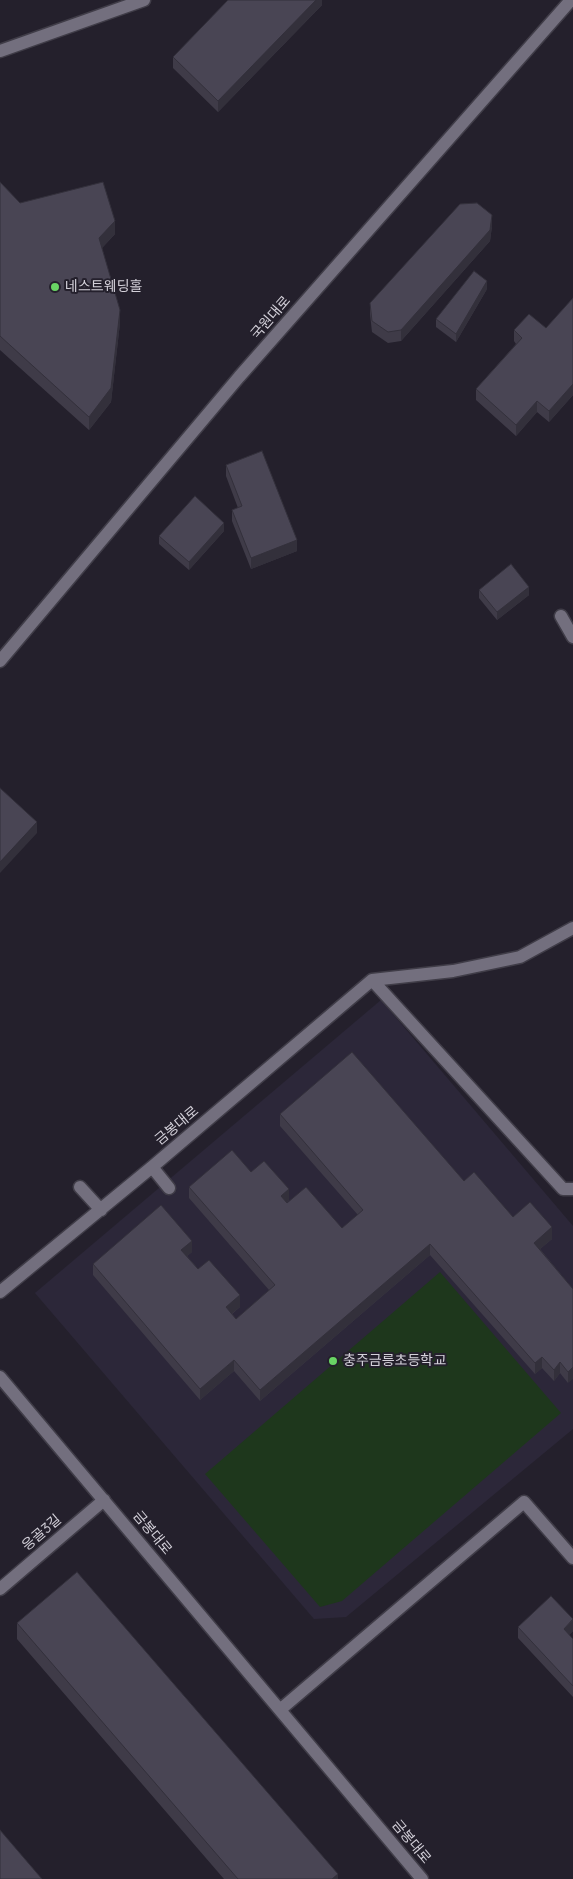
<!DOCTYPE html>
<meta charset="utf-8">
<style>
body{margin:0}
canvas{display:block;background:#24202c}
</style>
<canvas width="573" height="1879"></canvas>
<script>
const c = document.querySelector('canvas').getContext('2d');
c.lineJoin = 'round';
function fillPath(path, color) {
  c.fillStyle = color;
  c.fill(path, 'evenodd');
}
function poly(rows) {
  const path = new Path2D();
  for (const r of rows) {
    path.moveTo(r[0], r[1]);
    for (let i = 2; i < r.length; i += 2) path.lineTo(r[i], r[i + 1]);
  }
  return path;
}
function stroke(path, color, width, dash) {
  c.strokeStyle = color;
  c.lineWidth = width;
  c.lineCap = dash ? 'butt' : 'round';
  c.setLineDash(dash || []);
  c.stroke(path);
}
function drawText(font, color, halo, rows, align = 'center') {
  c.font = font + ' Manrope,"Noto Sans KR",sans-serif';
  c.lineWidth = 4;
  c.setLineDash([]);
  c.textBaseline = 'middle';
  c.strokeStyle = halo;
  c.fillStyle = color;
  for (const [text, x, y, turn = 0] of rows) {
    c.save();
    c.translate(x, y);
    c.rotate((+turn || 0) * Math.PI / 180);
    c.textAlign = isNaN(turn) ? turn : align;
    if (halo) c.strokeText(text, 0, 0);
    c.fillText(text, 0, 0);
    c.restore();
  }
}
fillPath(poly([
 [381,1000,573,1226,573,1429,346,1617,314,1619,35,1293]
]), '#2c2739');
fillPath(poly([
 [440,1272,561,1413,342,1601,320,1607,205,1474]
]), '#1e371c');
const minor = poly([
 [0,51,144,0],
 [561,616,573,637],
 [0,661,239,377,571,0],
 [372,980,563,1189,573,1189],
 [152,1167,169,1188],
 [80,1187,101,1210],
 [0,1292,152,1167,372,980,453,971,520,957,573,928],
 [0,1377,422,1879],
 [0,1589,104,1500],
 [281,1709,524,1502,573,1558]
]);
stroke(minor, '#403d48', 15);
stroke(minor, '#736f7e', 12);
fillPath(poly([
 [322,0,322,5,218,112,173,68,173,57],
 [0,182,20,203,115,234,102,248,120,323,111,402,89,430,0,350],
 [492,226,490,241,401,341,388,343,372,332,370,314,370,303],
 [487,289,456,342,436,327,436,319],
 [573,298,573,395,549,422,537,412,516,436,476,400,476,389,516,344,514,341,514,330,546,328],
 [226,465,297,551,251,569,232,521,232,510,238,508,226,476],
 [224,531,189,570,159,544,159,536],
 [479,590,529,595,497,620,479,598],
 [280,1114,464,1181,513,1217,552,1239,540,1249,573,1289,568,1383,560,1373,554,1381,542,1368,535,1374,430,1255,260,1401,234,1371,200,1400,93,1275,93,1264,192,1252,187,1256,198,1269,240,1307,232,1314,236,1319,269,1290,189,1198,189,1187,251,1172,289,1200,287,1202,342,1228,358,1215,280,1126],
 [573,1619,573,1631,569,1635,573,1639,573,1697,518,1638,518,1627],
 [17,1623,338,1879,224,1879,17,1639]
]), '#3f3b48');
fillPath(poly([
 [316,0,322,0,322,5,218,112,218,101],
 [492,215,492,226,490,241,401,341,401,330],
 [115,221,115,234,99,251,99,238],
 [487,281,487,289,456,342,456,334],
 [120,310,120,323,111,402,89,430,89,417],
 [573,384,573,395,549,422,549,411],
 [537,401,537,412,516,436,516,425],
 [224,523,224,531,189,570,189,562],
 [297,540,297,551,251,569,251,558],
 [529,587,529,595,497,620,497,612],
 [37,822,37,833,0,873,0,862],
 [289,1189,289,1200,281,1207,281,1196],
 [552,1227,552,1239,534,1254,534,1243],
 [192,1241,192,1252,181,1261,181,1250],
 [430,1244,430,1255,260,1401,260,1390],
 [240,1295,240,1307,226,1318,226,1307],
 [542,1357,542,1368,535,1374,535,1363],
 [234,1360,234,1371,200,1400,200,1389],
 [560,1362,560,1373,554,1381,554,1370],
 [573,1367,573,1379,568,1383,568,1372],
 [573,1620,573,1631,564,1640,564,1629],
 [338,1874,338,1879,332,1879]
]), '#33303b');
const building = poly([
 [228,0,316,0,218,101,173,57,228,0],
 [0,182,20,203,103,182,115,221,99,238,120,310,111,388,89,417,0,336,0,182],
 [477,203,492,215,490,230,401,330,388,332,372,321,370,303,460,204,477,203],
 [474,271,487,281,456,334,436,319,474,271],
 [573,298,573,384,549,411,537,401,516,425,476,389,522,338,514,330,529,314,546,328,573,298],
 [262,451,297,540,251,558,232,510,242,506,226,465,262,451],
 [195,496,224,523,189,562,159,536,195,496],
 [511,564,529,587,497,612,479,590,511,564],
 [0,788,37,822,0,862,0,788],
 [352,1052,464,1181,474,1172,513,1217,530,1202,552,1227,534,1243,573,1289,573,1367,568,1372,560,1362,554,1370,542,1357,535,1363,430,1244,260,1390,234,1360,200,1389,93,1264,161,1205,192,1241,181,1250,198,1269,209,1260,240,1295,226,1307,236,1319,275,1285,189,1187,232,1150,251,1172,264,1161,289,1189,281,1196,287,1203,306,1187,342,1228,363,1210,280,1114,352,1052],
 [77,1572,338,1874,332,1879,238,1879,17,1623,77,1572],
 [551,1596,573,1619,564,1629,573,1639,573,1686,518,1627,551,1596],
 [0,1830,42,1879,0,1879,0,1830]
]);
fillPath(building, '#494554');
stroke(building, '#33303b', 1);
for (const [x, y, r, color] of [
 [55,287,5,"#69d464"],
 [333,1361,5,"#69d464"]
]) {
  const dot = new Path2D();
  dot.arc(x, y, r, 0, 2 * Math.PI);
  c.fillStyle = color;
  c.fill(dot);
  stroke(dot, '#24202c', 2);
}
drawText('14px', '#d3d0d9', '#24202c', [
 ["네스트웨딩홀",65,287],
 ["충주금릉초등학교",343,1361]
], 'left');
drawText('14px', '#d3d0d9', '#24202c', [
 ["국원대로",271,318,-49],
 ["금봉대로",177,1126,-40],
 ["응골3길",42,1533,-41],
 ["금봉대로",152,1533,50],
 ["금봉대로",411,1842,50]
]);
</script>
